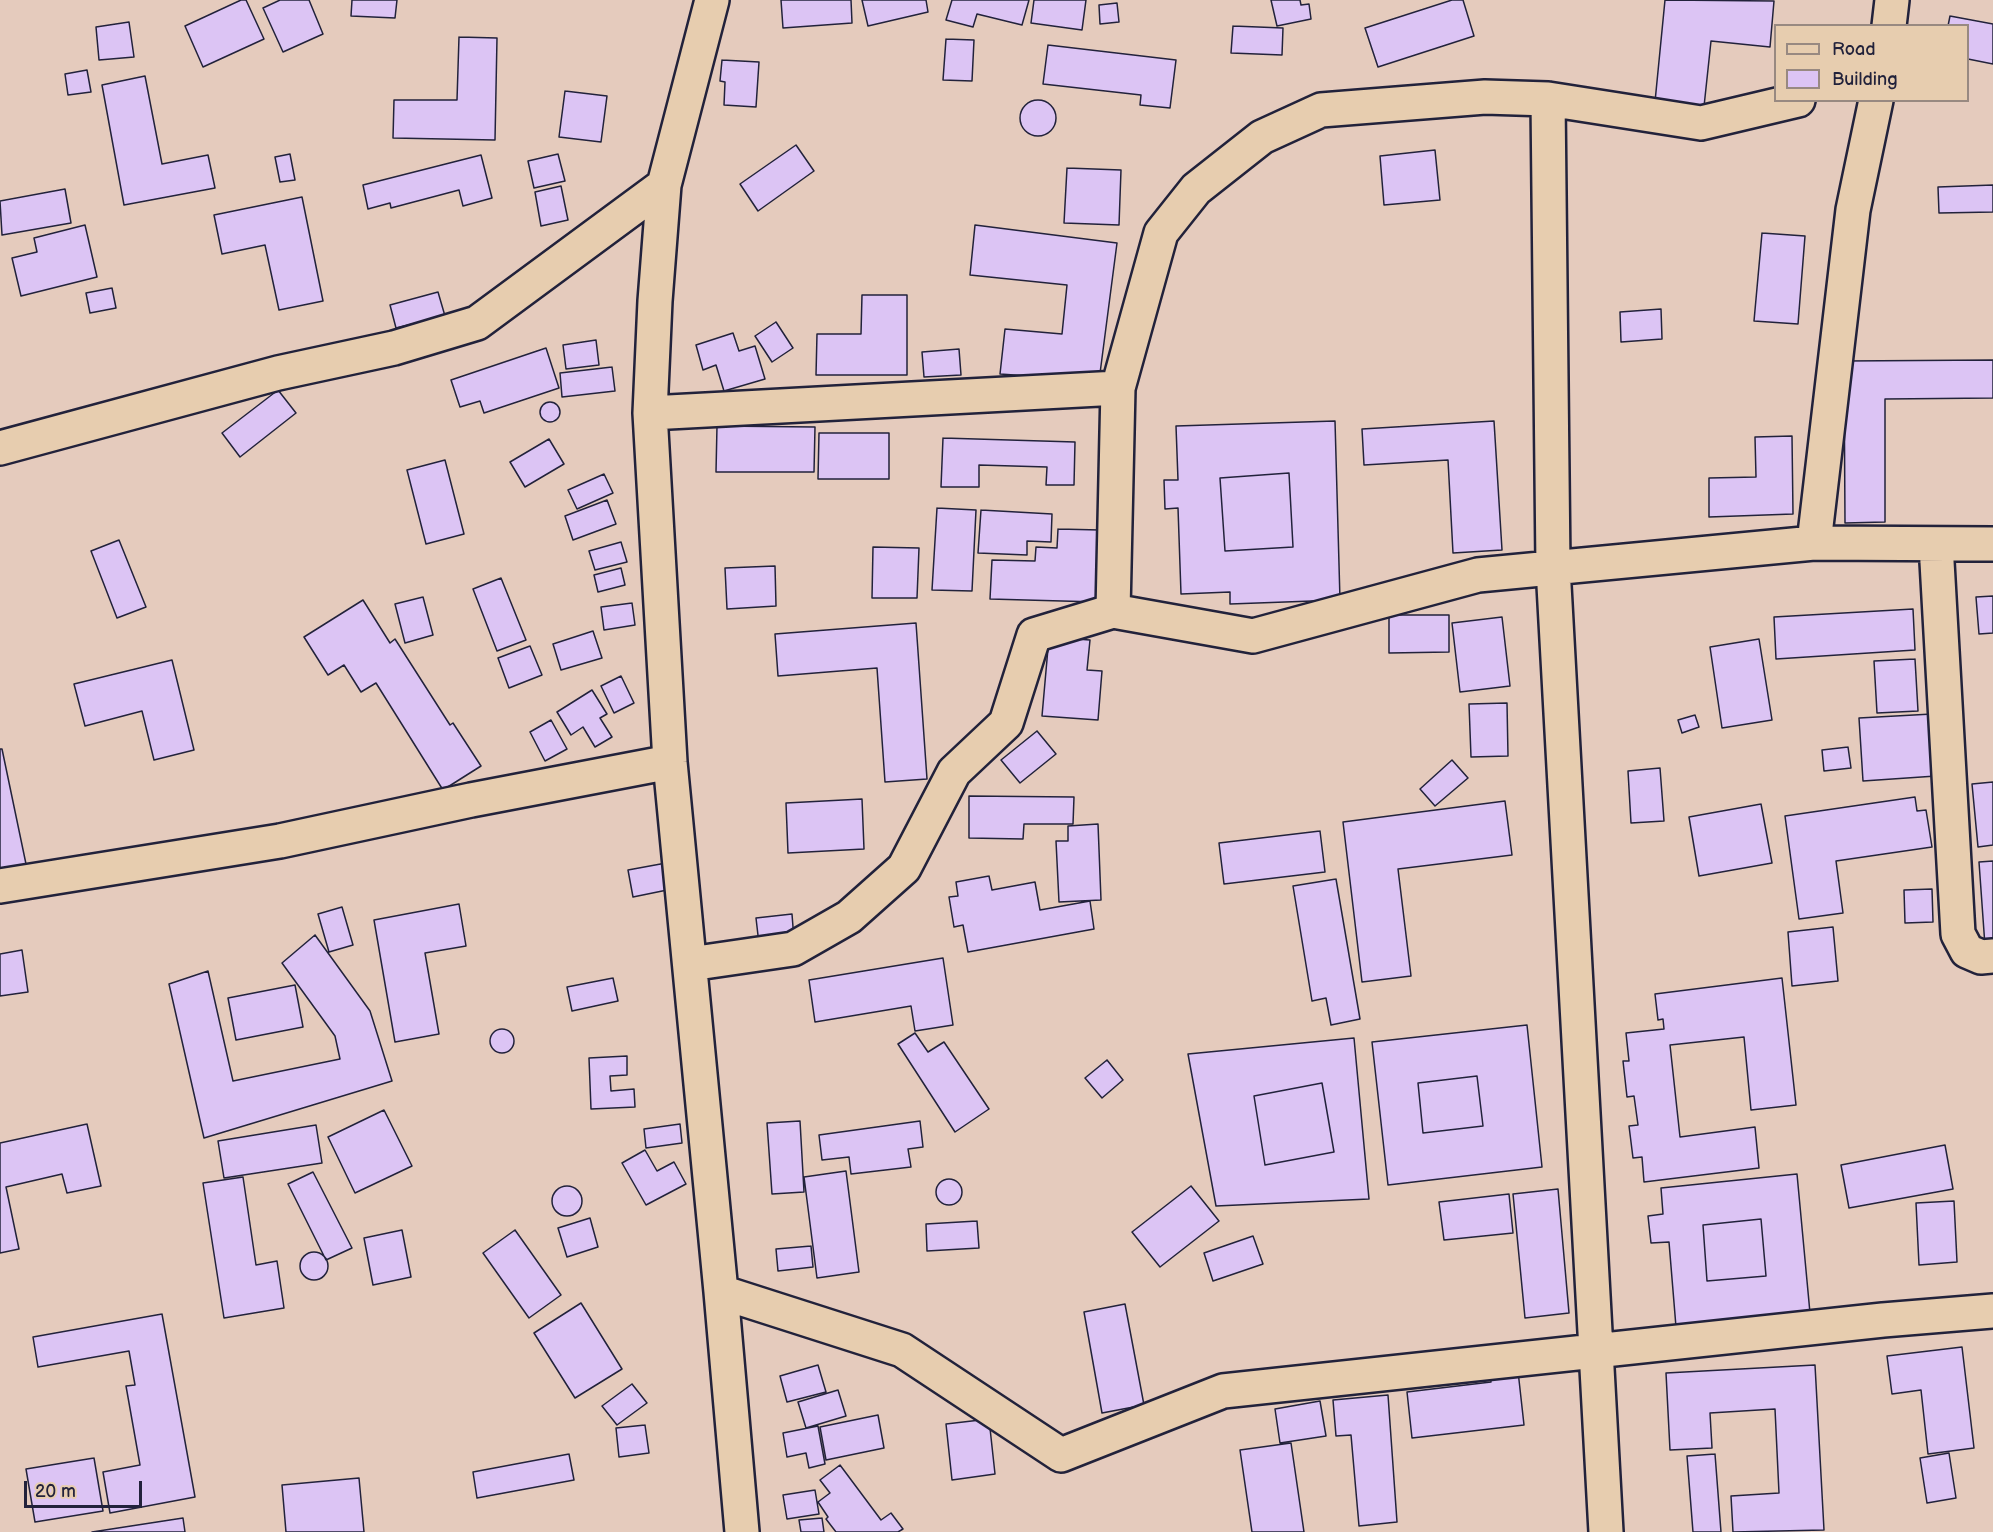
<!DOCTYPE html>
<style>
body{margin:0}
#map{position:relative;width:1993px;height:1532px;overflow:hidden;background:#e5cbbd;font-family:"Balsamiq Sans",sans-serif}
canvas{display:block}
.legend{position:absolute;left:1774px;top:24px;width:195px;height:78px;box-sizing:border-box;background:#e7cdaf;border:2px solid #988981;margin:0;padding:8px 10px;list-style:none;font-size:18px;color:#22223b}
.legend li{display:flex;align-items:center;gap:12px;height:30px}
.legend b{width:30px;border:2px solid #988981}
.scale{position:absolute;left:24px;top:1481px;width:118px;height:27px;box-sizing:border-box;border:3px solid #22223b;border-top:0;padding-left:8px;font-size:18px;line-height:21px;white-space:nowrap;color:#22223b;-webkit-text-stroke:4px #e7cdaf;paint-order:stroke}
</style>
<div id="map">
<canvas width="1993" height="1532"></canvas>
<ul class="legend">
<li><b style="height:8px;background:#e7cdaf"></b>Road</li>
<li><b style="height:16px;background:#dcc4f4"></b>Building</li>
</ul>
<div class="scale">20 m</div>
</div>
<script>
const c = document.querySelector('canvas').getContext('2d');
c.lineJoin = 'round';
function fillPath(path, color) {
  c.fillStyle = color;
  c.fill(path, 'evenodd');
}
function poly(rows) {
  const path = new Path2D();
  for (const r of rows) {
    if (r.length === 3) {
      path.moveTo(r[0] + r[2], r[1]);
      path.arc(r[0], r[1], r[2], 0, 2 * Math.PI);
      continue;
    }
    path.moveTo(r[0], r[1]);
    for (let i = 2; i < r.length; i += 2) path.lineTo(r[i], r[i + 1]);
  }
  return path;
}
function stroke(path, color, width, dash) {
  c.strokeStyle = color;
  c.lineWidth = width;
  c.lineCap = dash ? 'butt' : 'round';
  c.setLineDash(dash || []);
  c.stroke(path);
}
const building = poly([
 [241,0,246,0,264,39,203,67,185,26,241,0],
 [280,0,309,0,323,34,283,52,263,8,280,0],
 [352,0,397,0,395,18,351,16,352,0],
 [781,0,851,0,852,23,783,28,781,0],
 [862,0,926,0,928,12,868,26,862,0],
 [952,0,1029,0,1022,25,977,14,973,27,946,20,952,0],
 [1034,0,1086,0,1082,30,1031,23,1034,0],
 [1271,0,1300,0,1301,5,1309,4,1311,19,1277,26,1271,0],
 [1452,0,1463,0,1474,36,1378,67,1365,28,1452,0],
 [1665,0,1774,1,1770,47,1711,41,1703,116,1654,112,1665,0],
 [1117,3,1119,22,1100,24,1099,5,1117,3],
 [1950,16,1993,24,1993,64,1968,59,1968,26,1948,26,1950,16],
 [129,22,134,57,99,60,96,27,129,22],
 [1233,26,1283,28,1282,55,1231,53,1233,26],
 [459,37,497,38,495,140,393,138,394,100,457,100,459,37],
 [946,39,974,40,972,81,943,80,946,39],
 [1048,45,1176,60,1170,108,1140,105,1141,95,1043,84,1048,45],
 [722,60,759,62,756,107,724,105,725,82,720,81,722,60],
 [87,70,91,92,68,95,65,74,87,70],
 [145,76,162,164,208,155,215,188,124,205,102,85,145,76],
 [565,91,607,96,601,142,559,137,565,91],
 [1038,118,18],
 [796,145,814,171,758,211,740,184,796,145],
 [1435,150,1440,200,1384,205,1380,156,1435,150],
 [290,154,295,180,280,182,275,157,290,154],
 [558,154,565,181,534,188,528,161,558,154],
 [481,155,492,198,463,206,459,190,391,208,390,203,368,209,363,185,481,155],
 [1067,168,1121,170,1119,225,1064,223,1067,168],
 [1993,185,1993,212,1939,213,1938,187,1993,185],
 [561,186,568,220,541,226,535,192,561,186],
 [65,189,71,223,2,235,0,201,65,189],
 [302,197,323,301,279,310,265,245,222,254,214,215,302,197],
 [85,225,97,277,21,296,12,258,37,252,34,238,85,225],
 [975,225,1117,243,1099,381,1000,374,1005,329,1062,334,1067,285,970,275,975,225],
 [1762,233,1805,236,1798,324,1754,321,1762,233],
 [112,288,116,308,90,313,86,293,112,288],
 [438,292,445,316,396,328,390,305,438,292],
 [862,295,907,295,907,375,816,375,817,334,861,334,862,295],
 [1661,309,1662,339,1621,342,1620,312,1661,309],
 [776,322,793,348,772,362,755,336,776,322],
 [733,333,739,351,755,346,765,379,724,391,716,365,703,370,696,345,733,333],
 [596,340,599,365,566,369,563,345,596,340],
 [546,348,559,388,484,413,480,401,460,407,451,380,546,348],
 [959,349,961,375,924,377,922,352,959,349],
 [1993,360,1993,398,1885,399,1885,522,1845,523,1844,361,1993,360],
 [612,367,615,391,562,397,560,373,612,367],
 [278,390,296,413,240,457,222,433,278,390],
 [550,412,10],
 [1335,421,1340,600,1230,604,1230,592,1181,594,1178,508,1165,509,1164,480,1178,480,1176,426,1335,421],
 [1289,473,1293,547,1225,551,1220,478,1289,473],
 [1494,421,1502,550,1453,553,1448,460,1364,465,1362,429,1494,421],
 [717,426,815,427,814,472,716,472,717,426],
 [819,433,889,433,889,479,818,479,819,433],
 [1792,436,1793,514,1709,517,1709,478,1756,477,1755,437,1792,436],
 [943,438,1075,442,1074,485,1046,485,1047,467,979,465,979,487,941,487,943,438],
 [549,439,564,464,525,487,510,462,549,439],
 [445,460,464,534,426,544,407,470,445,460],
 [1289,473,1293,547,1225,551,1220,478,1289,473],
 [604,474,613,493,577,509,568,490,604,474],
 [607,500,616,524,573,540,565,516,607,500],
 [937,508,976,510,972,591,932,590,937,508],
 [981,510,1052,514,1051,542,1027,541,1027,555,978,553,981,510],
 [1058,529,1100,530,1098,602,990,599,992,560,1035,561,1036,547,1057,548,1058,529],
 [119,540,146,607,117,618,91,551,119,540],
 [621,542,627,562,595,570,589,551,621,542],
 [873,547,919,548,917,598,872,598,873,547],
 [775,566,776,606,727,609,725,568,775,566],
 [621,568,625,585,598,592,594,575,621,568],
 [501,578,526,640,497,651,473,589,501,578],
 [1993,596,1993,633,1979,634,1976,597,1993,596],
 [423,597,433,635,405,643,395,604,423,597],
 [363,600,390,643,395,639,450,725,453,723,481,766,443,790,376,683,361,692,344,665,328,675,304,637,363,600],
 [632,603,635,625,604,630,601,607,632,603],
 [1913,609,1915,650,1776,659,1774,617,1913,609],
 [1389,615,1449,615,1449,652,1389,653,1389,615],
 [1502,617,1510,686,1460,692,1452,623,1502,617],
 [916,623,927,779,885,782,877,668,778,676,775,634,916,623],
 [593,631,602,658,561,670,553,644,593,631],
 [1049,637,1090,640,1087,670,1102,671,1098,720,1042,716,1049,637],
 [1759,639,1772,720,1722,728,1710,647,1759,639],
 [530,646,542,675,509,688,498,658,530,646],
 [1915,659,1918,711,1877,713,1874,661,1915,659],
 [172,660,194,750,154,760,142,711,85,726,74,684,172,660],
 [621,676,634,703,614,713,601,686,621,676],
 [592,690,607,714,600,718,612,737,595,747,583,727,571,735,557,712,592,690],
 [1507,703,1508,756,1471,757,1469,704,1507,703],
 [1932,714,1936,776,1863,781,1859,718,1932,714],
 [1695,715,1699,727,1682,733,1678,720,1695,715],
 [551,720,567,749,545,761,530,732,551,720],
 [1037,731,1056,754,1020,783,1001,760,1037,731],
 [1848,747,1851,768,1824,771,1822,750,1848,747],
 [0,749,2,749,26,864,0,870,0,749],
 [1452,760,1468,778,1435,806,1420,789,1452,760],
 [1660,768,1664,821,1631,823,1628,771,1660,768],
 [1993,782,1993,845,1978,847,1972,784,1993,782],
 [969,796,1074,797,1073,824,1024,824,1023,839,969,838,969,796],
 [1915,797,1917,811,1926,810,1932,847,1836,861,1843,913,1799,919,1785,816,1915,797],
 [862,799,864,849,788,853,786,803,862,799],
 [1505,801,1512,855,1398,869,1411,976,1362,982,1343,822,1505,801],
 [1761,804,1772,863,1699,876,1689,817,1761,804],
 [1098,824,1101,900,1059,902,1056,841,1068,841,1068,826,1098,824],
 [1320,831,1325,872,1224,884,1219,843,1320,831],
 [1993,861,1993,946,1985,946,1979,862,1993,861],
 [666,863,672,889,633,897,628,870,666,863],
 [989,876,992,890,1035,882,1040,910,1090,901,1094,929,968,952,963,925,954,927,949,897,958,896,956,882,989,876],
 [1336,879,1360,1019,1331,1025,1326,998,1312,1001,1293,886,1336,879],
 [1932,889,1933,922,1905,923,1904,890,1932,889],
 [459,904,466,946,425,953,439,1034,395,1042,374,920,459,904],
 [342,907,353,945,329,952,318,914,342,907],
 [792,914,794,940,759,944,756,918,792,914],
 [1833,927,1838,981,1792,986,1788,932,1833,927],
 [315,935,370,1011,392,1081,204,1138,169,984,208,971,233,1081,340,1059,335,1036,282,963,315,935],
 [22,950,28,992,0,996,0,954,22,950],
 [943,958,953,1025,915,1031,911,1006,815,1022,809,980,943,958],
 [613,978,618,1001,572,1011,567,987,613,978],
 [1782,978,1796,1105,1751,1110,1744,1037,1670,1045,1680,1137,1755,1127,1759,1168,1644,1182,1642,1157,1633,1158,1629,1126,1638,1125,1634,1096,1627,1097,1623,1061,1629,1061,1626,1033,1664,1029,1663,1019,1658,1020,1655,994,1782,978],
 [295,985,303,1027,236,1040,228,998,295,985],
 [1527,1025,1542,1167,1388,1185,1372,1042,1527,1025],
 [1477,1076,1483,1126,1423,1133,1418,1083,1477,1076],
 [502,1041,12],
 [915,1033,928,1052,944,1042,989,1109,955,1132,898,1044,915,1033],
 [1354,1038,1369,1199,1216,1206,1188,1054,1354,1038],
 [1322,1083,1334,1152,1265,1165,1254,1096,1322,1083],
 [627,1056,627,1075,610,1076,611,1091,634,1089,635,1107,591,1109,589,1058,627,1056],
 [1107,1060,1123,1080,1102,1098,1085,1078,1107,1060],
 [1477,1076,1483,1126,1423,1133,1418,1083,1477,1076],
 [1322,1083,1334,1152,1265,1165,1254,1096,1322,1083],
 [384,1110,412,1166,355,1193,328,1137,384,1110],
 [800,1121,804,1192,772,1194,767,1123,800,1121],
 [920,1121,923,1147,908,1149,911,1167,851,1174,849,1157,822,1160,819,1135,920,1121],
 [87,1124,101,1186,67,1193,62,1174,6,1187,19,1249,0,1253,0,1143,87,1124],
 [680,1124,682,1143,646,1148,644,1129,680,1124],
 [316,1125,322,1163,224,1178,218,1141,316,1125],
 [1945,1145,1953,1189,1849,1208,1841,1165,1945,1145],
 [645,1150,657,1171,674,1162,686,1184,646,1205,622,1163,645,1150],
 [846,1171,859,1272,817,1278,804,1177,846,1171],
 [313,1172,352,1248,326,1260,288,1184,313,1172],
 [1797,1174,1810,1313,1676,1327,1669,1242,1651,1243,1648,1216,1663,1214,1661,1188,1797,1174],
 [1761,1219,1766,1276,1707,1281,1703,1225,1761,1219],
 [243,1177,256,1265,277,1261,284,1308,224,1318,203,1183,243,1177],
 [949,1192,13],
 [567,1201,15],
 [1191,1186,1219,1221,1160,1267,1132,1232,1191,1186],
 [1558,1189,1569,1313,1525,1318,1513,1194,1558,1189],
 [1509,1194,1513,1233,1444,1240,1439,1202,1509,1194],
 [1954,1201,1957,1262,1919,1265,1916,1203,1954,1201],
 [590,1218,598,1247,567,1257,558,1228,590,1218],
 [1761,1219,1766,1276,1707,1281,1703,1225,1761,1219],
 [977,1221,979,1248,927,1251,926,1224,977,1221],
 [402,1230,411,1277,373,1285,364,1238,402,1230],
 [515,1230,561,1295,529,1318,483,1253,515,1230],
 [1253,1236,1263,1264,1213,1281,1204,1253,1253,1236],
 [811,1246,813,1267,778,1271,776,1249,811,1246],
 [314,1266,14],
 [581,1303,622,1369,575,1398,534,1333,581,1303],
 [1125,1304,1144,1405,1102,1413,1084,1312,1125,1304],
 [162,1314,195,1497,110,1513,103,1472,140,1465,126,1386,135,1385,129,1351,38,1367,33,1337,162,1314],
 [1962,1347,1974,1448,1928,1454,1921,1390,1892,1394,1887,1356,1962,1347],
 [818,1365,826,1392,787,1402,780,1376,818,1365],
 [1815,1365,1824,1530,1733,1532,1731,1496,1779,1493,1775,1409,1710,1413,1712,1448,1670,1450,1666,1373,1815,1365],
 [1518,1371,1524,1425,1412,1438,1407,1392,1491,1382,1490,1374,1518,1371],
 [632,1384,647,1403,617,1425,602,1406,632,1384],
 [838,1390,846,1416,806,1428,798,1402,838,1390],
 [1388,1395,1397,1522,1359,1526,1351,1435,1336,1436,1333,1400,1388,1395],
 [1320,1401,1326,1436,1280,1443,1275,1409,1320,1401],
 [878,1415,884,1448,826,1460,820,1427,878,1415],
 [989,1419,995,1474,952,1480,946,1424,989,1419],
 [645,1425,649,1453,619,1457,616,1428,645,1425],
 [818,1426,825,1464,809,1468,806,1453,787,1457,783,1433,818,1426],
 [1291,1443,1304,1532,1252,1532,1240,1450,1291,1443],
 [1949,1453,1956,1498,1927,1503,1920,1458,1949,1453],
 [569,1454,574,1480,477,1498,473,1472,569,1454],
 [1715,1454,1721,1532,1693,1532,1687,1456,1715,1454],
 [94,1458,103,1511,35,1522,26,1469,94,1458],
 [840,1465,881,1520,891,1513,903,1529,898,1532,836,1532,826,1519,828,1517,818,1502,830,1493,820,1480,840,1465],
 [359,1478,364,1532,286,1532,282,1485,359,1478],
 [815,1490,819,1514,787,1519,783,1495,815,1490],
 [183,1518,185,1532,92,1532,183,1518],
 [822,1518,824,1532,801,1532,799,1520,822,1518]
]);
fillPath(building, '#dcc4f4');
stroke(building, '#22223b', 1.5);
const minor = poly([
 [712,0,664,185,655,301,650,413,670,762,721,1292,742,1532],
 [1889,26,1892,0],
 [1548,99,1553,567,1606,1532],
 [650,413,1118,388],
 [0,448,278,373,394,348,477,323,664,185],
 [1814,543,1853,210,1876,100],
 [1936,544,1958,934,1967,951,1981,957,1993,956],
 [1113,611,1118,388,1161,233,1196,189,1262,137,1321,110,1485,97,1548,99,1701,123,1798,100],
 [0,886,280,841,471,800,670,762],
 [690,964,793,949,849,917,904,868,954,772,1006,723,1034,635,1113,611,1253,636,1478,575,1814,543,1993,544],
 [721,1292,902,1350,1061,1455,1223,1391,1883,1320,1993,1311]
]);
stroke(minor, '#22223b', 38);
stroke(minor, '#e7cdaf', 33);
</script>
